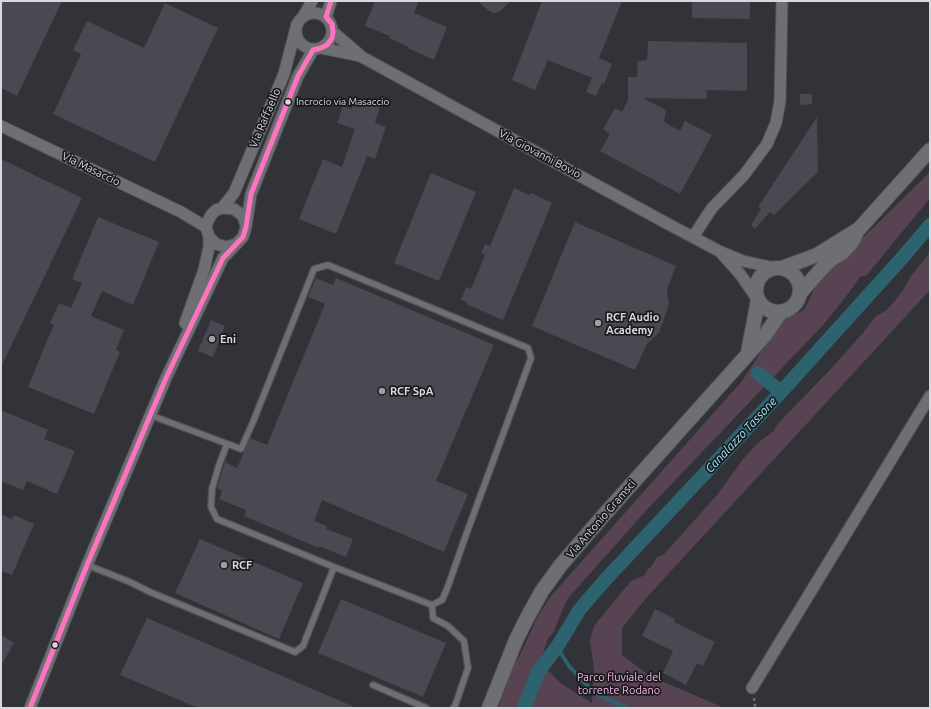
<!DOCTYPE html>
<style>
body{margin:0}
#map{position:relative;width:931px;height:709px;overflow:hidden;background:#323338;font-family:Ubuntu,sans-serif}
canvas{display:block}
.frame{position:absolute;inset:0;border:2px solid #d8d9de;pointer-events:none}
</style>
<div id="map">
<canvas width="931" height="709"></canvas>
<div class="frame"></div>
</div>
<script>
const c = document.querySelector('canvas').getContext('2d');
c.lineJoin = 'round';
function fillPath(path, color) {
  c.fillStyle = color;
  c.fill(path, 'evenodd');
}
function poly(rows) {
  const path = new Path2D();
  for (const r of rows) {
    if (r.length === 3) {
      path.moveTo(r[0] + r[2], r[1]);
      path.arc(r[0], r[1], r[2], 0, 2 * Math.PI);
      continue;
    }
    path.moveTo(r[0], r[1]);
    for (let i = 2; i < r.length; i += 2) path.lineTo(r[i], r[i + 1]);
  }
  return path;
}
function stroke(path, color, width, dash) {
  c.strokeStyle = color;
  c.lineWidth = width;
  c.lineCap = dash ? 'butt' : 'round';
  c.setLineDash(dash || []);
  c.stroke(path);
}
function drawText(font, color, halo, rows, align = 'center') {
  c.font = font + ' Ubuntu,sans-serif';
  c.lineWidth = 3.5;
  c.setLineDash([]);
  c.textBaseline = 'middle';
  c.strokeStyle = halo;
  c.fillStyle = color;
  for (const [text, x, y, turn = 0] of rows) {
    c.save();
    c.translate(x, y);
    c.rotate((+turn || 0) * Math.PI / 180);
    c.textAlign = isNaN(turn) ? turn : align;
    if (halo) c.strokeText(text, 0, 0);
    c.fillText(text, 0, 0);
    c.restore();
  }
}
fillPath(poly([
 [930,172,930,198,866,276,861,276,841,303,823,325,643,514,569,597,565,604,553,633,548,638,540,663,562,684,592,703,594,670,590,640,594,626,616,599,631,581,645,575,647,570,651,567,657,557,664,554,717,495,744,458,759,442,774,431,776,426,785,416,829,371,862,334,876,316,887,310,902,292,911,276,930,252,930,290,647,597,622,628,622,655,650,676,724,708,498,708,515,663,520,655,539,614,551,596,742,381,759,355,769,337,777,327,787,318,804,310,816,286,829,271]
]), '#584353');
stroke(poly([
 [557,647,569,666,594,693,627,708]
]), '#2d626f', 4);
stroke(poly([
 [758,373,781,392],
 [524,708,538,672,557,647,580,609,606,579,781,392,902,258,930,225]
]), '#2d626f', 14);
fillPath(poly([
 [1,1,62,1,17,96,1,88],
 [375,1,419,1,414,13,447,27,434,60,408,48,409,47,389,38,390,36,365,26],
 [477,1,510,1,502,10,499,12,495,13,491,12,488,10],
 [542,1,622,1,599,58,612,64,604,84,602,83,596,96,586,92,592,78,548,60,535,90,512,80],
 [692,1,750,1,750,19,692,18],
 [165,3,218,28,155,162,53,114,81,54,73,50,87,21,144,48],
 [648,41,747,43,747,91,707,90,706,99,643,98,666,110,664,122,680,131,685,121,712,135,680,194,600,151,610,134,603,129,615,108,622,112,628,100,628,77,637,77,638,61,647,60],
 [800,94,812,94,812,104,800,105],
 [363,98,381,104,375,123,386,127,375,159,367,156,336,234,299,219,323,159,342,167,355,129,337,123,343,106,351,109,354,101,361,103],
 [817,117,818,172,774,215,770,212,755,229,751,225,761,209,758,207],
 [1,159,82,198,1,367],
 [431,173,476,192,439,281,394,263],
 [514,188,529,195,531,193,552,203,503,320,466,304,467,302,461,300,466,287,471,289,485,255,481,253,485,244,490,246],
 [98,217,159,242,133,305,102,291,91,316,124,330,116,350,120,352,94,414,28,387,54,324,50,323,59,303,71,308,82,283,72,279],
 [575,222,676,266,667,290,669,304,659,333,647,344,635,370,532,326],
 [316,278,333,285,336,278,494,345,436,481,468,494,444,552,322,500,314,521,327,526,326,529,353,539,346,557,319,546,319,548,244,516,246,510,219,499,222,491,217,488,225,462,237,468,250,438,267,445,325,304,308,297],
 [211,320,225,326,213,357,198,351],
 [1,410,48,430,44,439,75,451,57,494,27,481,23,490,1,481],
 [1,514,12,519,14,515,34,524,12,575,1,571],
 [200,539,303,583,279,639,175,593],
 [341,599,446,643,423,697,318,653],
 [655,609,675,619,674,622,715,642,703,666,697,663,686,685,663,673,673,651,642,636],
 [147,618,357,708,198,708,120,675],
 [1,635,14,643,1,666]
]), '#4a4850');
const service = poly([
 [227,444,219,465,212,489,211,507,217,519,334,567],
 [87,565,130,582,150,592,295,652,303,646,334,567,432,605,442,600,447,589,466,535,531,358,528,348,328,265,314,269,253,422,241,449,150,415],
 [432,605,433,618,448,626,464,641,468,668,455,706,453,708],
 [373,685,426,708]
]);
const minor = poly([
 [314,31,18],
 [303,17,312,1],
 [326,17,331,1],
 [333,32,362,57,668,224,719,251,743,261,775,268],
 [321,48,360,56],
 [1,126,181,212,206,227],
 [222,208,234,193,284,74,297,24],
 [693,237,712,208,744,175,767,144,776,123,780,101,782,1],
 [236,244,226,247,216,244,209,237,206,227,208,221,211,215,216,210,222,208,234,209,243,216,246,226],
 [722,254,740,274,756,297],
 [185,323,204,270,209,247,209,237],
 [752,688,930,396],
 [30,708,87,565,166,378,223,258,243,237,246,227,251,194,298,76,313,50]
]);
const tertiary = poly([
 [778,290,22],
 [782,268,817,255,859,229,930,150],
 [800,293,825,265,833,258,842,253,852,242,856,234],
 [748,353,758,300],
 [489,708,516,640,527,618,542,591,560,566,603,516,765,335,781,312]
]);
stroke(service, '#505155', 8);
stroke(minor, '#505155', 13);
stroke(tertiary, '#505155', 16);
stroke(poly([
 [754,698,755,706,758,708]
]), '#6e6e72', 2.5, [3, 3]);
stroke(service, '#6e6f73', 5.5);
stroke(minor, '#6e6f73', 11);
stroke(tertiary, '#6e6f73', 14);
stroke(poly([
 [30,708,87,565,166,378,223,258,243,237,246,227,251,194,298,76,313,50,321,48,327,45,332,38,333,32,332,24,326,17,331,1]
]), '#fc73be', 5);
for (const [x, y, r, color] of [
 [288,102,3.5,"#d8d9de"],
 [598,323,4,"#9e9fa4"],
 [212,339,4,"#9e9fa4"],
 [382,391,4,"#9e9fa4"],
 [224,565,4,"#9e9fa4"],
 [55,645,3.5,"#d8d9de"]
]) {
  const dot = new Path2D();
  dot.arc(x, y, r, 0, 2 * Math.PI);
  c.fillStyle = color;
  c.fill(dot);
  stroke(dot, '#191a1d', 1.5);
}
drawText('10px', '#d8d9de', '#191a1d', [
 ["Incrocio via Masaccio",296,102]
], 'left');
drawText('11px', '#d8d9de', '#191a1d', [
 ["Via Raffaello",265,118,-67],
 ["Via Giovanni Bovio",540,154,28],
 ["Via Masaccio",91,169,26],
 ["Via Antonio Gramsci",601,519,-49]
]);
drawText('bold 11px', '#d8d9de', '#191a1d', [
 ["RCF Audio",606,317],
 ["Academy",606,330],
 ["Eni",220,339],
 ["RCF SpA",390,391],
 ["RCF",232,565]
], 'left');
drawText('11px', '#f8b7e4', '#191a1d', [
 ["Parco fluviale del",619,677],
 ["torrente Rodano",619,690]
]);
drawText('italic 12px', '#a1e9fb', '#191a1d', [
 ["Canalazzo Tassone",741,435,-47]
]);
</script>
